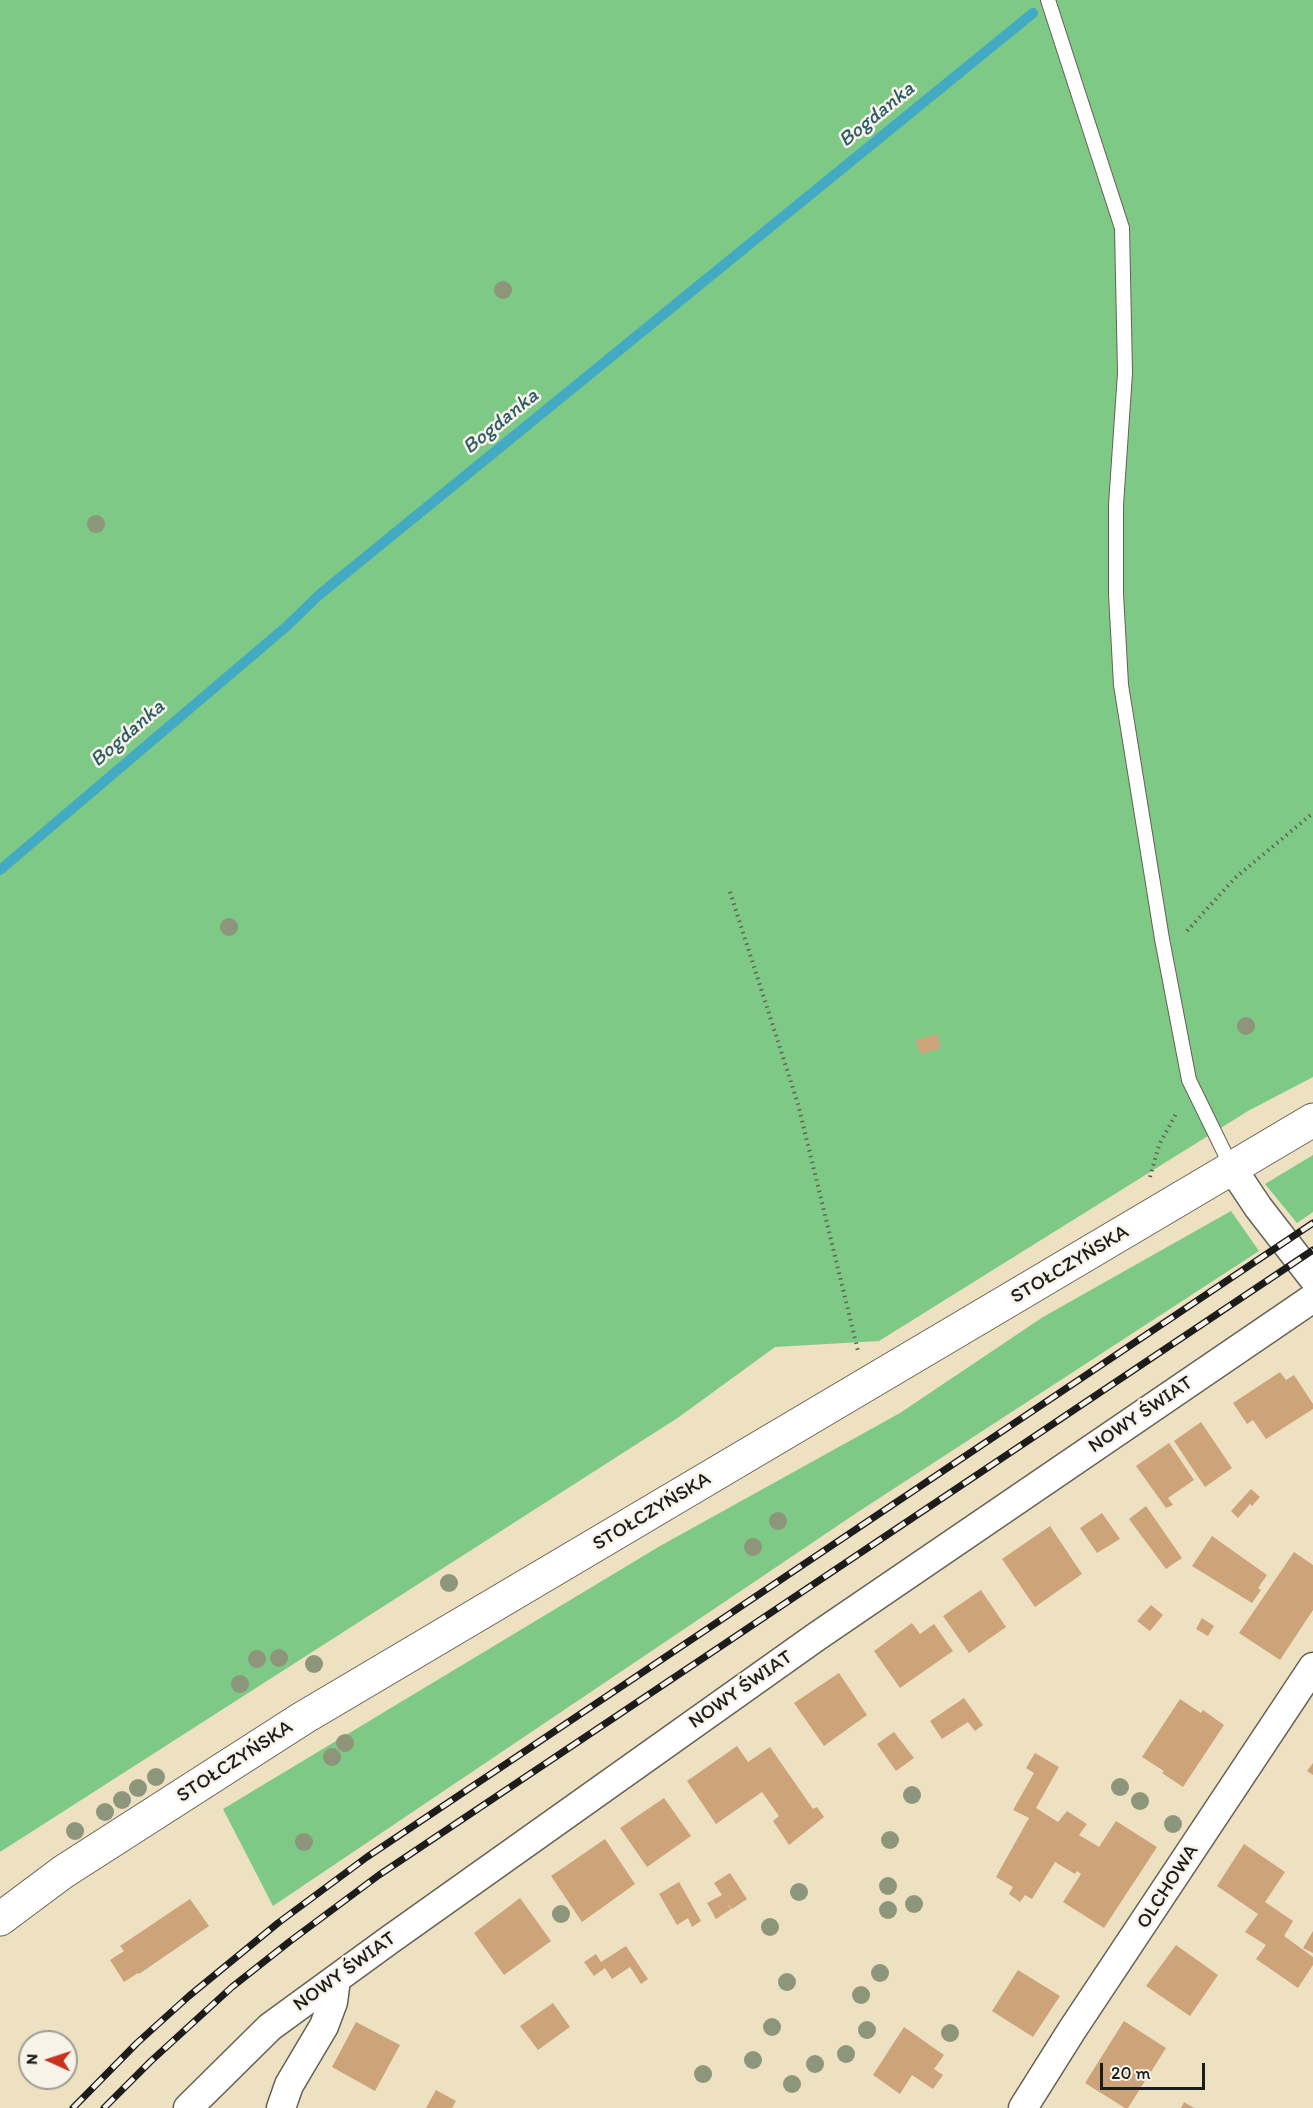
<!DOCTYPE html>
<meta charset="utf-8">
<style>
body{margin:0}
#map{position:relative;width:1313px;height:2108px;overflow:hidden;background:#ede1c2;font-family:Itim,sans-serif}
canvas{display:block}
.north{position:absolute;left:18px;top:2030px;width:60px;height:60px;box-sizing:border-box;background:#f7f3e8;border:2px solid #9f9d96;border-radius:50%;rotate:273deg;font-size:16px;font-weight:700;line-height:24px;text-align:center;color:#1c1c1c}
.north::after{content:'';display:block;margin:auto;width:21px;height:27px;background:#c8321e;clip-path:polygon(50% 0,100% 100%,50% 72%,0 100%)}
.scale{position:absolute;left:1100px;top:2063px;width:105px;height:27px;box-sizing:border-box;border:3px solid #1c1c1c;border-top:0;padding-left:8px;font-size:18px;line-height:21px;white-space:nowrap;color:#1c1c1c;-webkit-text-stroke:4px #f7f3e8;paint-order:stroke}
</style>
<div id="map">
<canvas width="1313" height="2108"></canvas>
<div class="north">N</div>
<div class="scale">20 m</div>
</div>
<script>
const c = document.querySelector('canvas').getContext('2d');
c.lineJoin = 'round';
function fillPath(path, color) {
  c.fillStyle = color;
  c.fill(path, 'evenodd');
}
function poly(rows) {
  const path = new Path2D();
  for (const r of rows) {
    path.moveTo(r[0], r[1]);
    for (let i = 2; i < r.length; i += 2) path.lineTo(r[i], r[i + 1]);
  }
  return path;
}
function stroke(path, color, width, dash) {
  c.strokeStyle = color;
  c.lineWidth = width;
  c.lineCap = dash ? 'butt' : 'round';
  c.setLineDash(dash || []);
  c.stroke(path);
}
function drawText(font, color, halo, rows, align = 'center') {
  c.font = font + ' Itim,sans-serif';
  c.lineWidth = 5;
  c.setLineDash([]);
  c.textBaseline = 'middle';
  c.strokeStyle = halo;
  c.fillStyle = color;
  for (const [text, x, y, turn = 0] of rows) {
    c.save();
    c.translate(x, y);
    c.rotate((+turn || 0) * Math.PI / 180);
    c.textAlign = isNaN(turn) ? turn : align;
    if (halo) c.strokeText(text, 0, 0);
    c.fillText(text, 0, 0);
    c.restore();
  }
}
fillPath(poly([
 [0,0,1313,0,1313,1077,1248,1111,879,1341,775,1347,679,1417,0,1852],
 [1313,1155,1313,1212,1297,1223,1265,1184],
 [1231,1211,1259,1251,858,1512,273,1906,223,1809,660,1546,900,1413,1043,1317]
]), '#7fc986');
stroke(poly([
 [0,870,287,626,319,595,1033,13]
]), '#42aac2', 10);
fillPath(poly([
 [937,1034,941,1048,920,1054,916,1040],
 [1280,1372,1286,1380,1294,1375,1313,1404,1313,1409,1266,1439,1253,1420,1247,1424,1233,1403],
 [1201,1422,1232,1468,1205,1487,1174,1441],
 [1169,1443,1194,1480,1168,1498,1173,1505,1166,1508,1136,1466],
 [1251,1489,1260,1497,1252,1506,1250,1504,1238,1518,1231,1511],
 [1146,1506,1182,1558,1166,1569,1129,1519],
 [1102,1513,1120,1539,1097,1553,1080,1528],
 [1050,1526,1082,1574,1035,1607,1002,1559],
 [1212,1536,1267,1575,1258,1588,1261,1590,1252,1603,1192,1566],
 [1294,1552,1313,1565,1313,1610,1280,1660,1239,1633],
 [981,1590,1006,1627,969,1653,943,1616],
 [1151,1605,1163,1615,1150,1631,1137,1621],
 [1202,1618,1214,1626,1208,1636,1196,1629],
 [912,1623,920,1634,934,1624,953,1651,900,1688,874,1651],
 [839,1673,867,1715,824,1746,794,1703],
 [964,1698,983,1725,975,1731,968,1722,942,1739,930,1721],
 [1180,1699,1201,1713,1203,1710,1224,1725,1183,1787,1162,1773,1164,1771,1142,1757],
 [894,1732,914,1758,896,1771,877,1744],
 [737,1746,748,1762,770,1747,813,1809,817,1807,824,1817,789,1845,773,1821,779,1816,762,1792,716,1824,687,1781],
 [1035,1753,1059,1767,1036,1808,1058,1822,1067,1811,1087,1824,1079,1835,1099,1847,1116,1821,1157,1847,1104,1928,1063,1902,1081,1874,1077,1871,1075,1874,1055,1862,1032,1899,1025,1895,1020,1902,1009,1894,1013,1887,996,1877,1029,1818,1013,1810,1034,1773,1026,1768],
 [1313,1763,1313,1775,1307,1771],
 [664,1798,691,1836,647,1867,620,1828],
 [605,1839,635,1884,582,1922,551,1876],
 [1244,1844,1285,1872,1265,1902,1293,1921,1284,1936,1313,1957,1313,1965,1298,1988,1256,1959,1266,1945,1245,1932,1258,1914,1217,1886],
 [730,1873,747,1899,732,1909,727,1903,731,1909,716,1919,707,1903,722,1895,714,1883],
 [679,1882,701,1921,692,1927,688,1918,677,1925,659,1894],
 [520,1898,551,1941,504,1975,474,1933],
 [190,1899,209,1926,139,1974,138,1973,124,1982,110,1960,124,1951,120,1946],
 [1313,1931,1313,1953,1303,1948],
 [1176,1945,1218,1975,1190,2016,1146,1986],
 [626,1946,648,1979,641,1984,630,1967,612,1979,605,1968,594,1976,584,1962,596,1954,601,1962],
 [1018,1970,1060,1996,1033,2037,992,2011],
 [553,2003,570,2027,538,2050,520,2026],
 [1124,2021,1166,2048,1128,2108,1125,2108,1085,2083],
 [356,2022,400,2045,375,2091,332,2067],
 [904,2027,944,2055,934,2069,943,2075,933,2089,912,2075,900,2094,873,2075],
 [436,2090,456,2101,452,2108,426,2108],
 [1184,2102,1194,2108,1181,2108]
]), '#cda379');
const service = poly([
 [1048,0,1122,228,1125,373,1116,505,1116,594,1121,685,1162,939,1189,1080,1232,1168]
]);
const minor = poly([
 [1232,1168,1258,1207,1313,1278],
 [188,2108,270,2027,388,1941,816,1637,1313,1298],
 [281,2108,289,2085,324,2026,333,2002,336,1979],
 [1023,2108,1072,2030,1313,1667]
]);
const tertiary = poly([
 [0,1919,63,1872,303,1718,1313,1120]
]);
stroke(service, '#656156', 16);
stroke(minor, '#656156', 31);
stroke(tertiary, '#656156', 35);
stroke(poly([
 [730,892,798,1104,858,1351],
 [1187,931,1235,878,1313,813],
 [1150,1177,1159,1145,1177,1112]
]), '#656156', 4, [1.5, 4.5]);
stroke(service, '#fff', 14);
stroke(minor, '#fff', 28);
stroke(tertiary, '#fff', 33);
const rail = poly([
 [73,2108,137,2043,189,1996,278,1923,367,1857,1313,1223],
 [104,2108,151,2061,232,1987,289,1942,379,1875,1313,1250]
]);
stroke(rail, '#1c1c1c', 7);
stroke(rail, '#f7f3e8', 4.5, [14]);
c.fillStyle = '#8d967b';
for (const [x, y] of [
 [503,290],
 [96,524],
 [229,927],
 [1246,1026],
 [778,1521],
 [753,1547],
 [449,1583],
 [279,1658],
 [257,1659],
 [314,1664],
 [240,1684],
 [345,1743],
 [332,1757],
 [156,1777],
 [1120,1787],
 [138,1788],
 [912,1795],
 [122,1800],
 [1140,1801],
 [105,1812],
 [1173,1824],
 [75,1831],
 [890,1840],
 [304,1842],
 [888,1886],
 [799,1892],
 [914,1904],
 [888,1910],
 [561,1914],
 [770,1927],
 [880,1973],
 [787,1982],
 [861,1995],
 [772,2027],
 [867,2030],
 [950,2033],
 [846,2054],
 [753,2060],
 [815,2064],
 [703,2074],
 [792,2084]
]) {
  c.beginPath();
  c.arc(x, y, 9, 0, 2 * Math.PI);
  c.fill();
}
drawText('20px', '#1c1c1c', '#f7f3e8', [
 ["STOŁCZYŃSKA",1070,1265,-31],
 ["NOWY ŚWIAT",1141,1415,-34],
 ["STOŁCZYŃSKA",652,1512,-31],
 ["NOWY ŚWIAT",741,1690,-35],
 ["STOŁCZYŃSKA",235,1762,-33],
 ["OLCHOWA",1168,1887,-57],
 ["NOWY ŚWIAT",345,1972,-36]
]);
drawText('italic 21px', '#2d5c67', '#f7f3e8', [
 ["Bogdanka",877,115,-39],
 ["Bogdanka",501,422,-39],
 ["Bogdanka",128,734,-41]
]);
</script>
